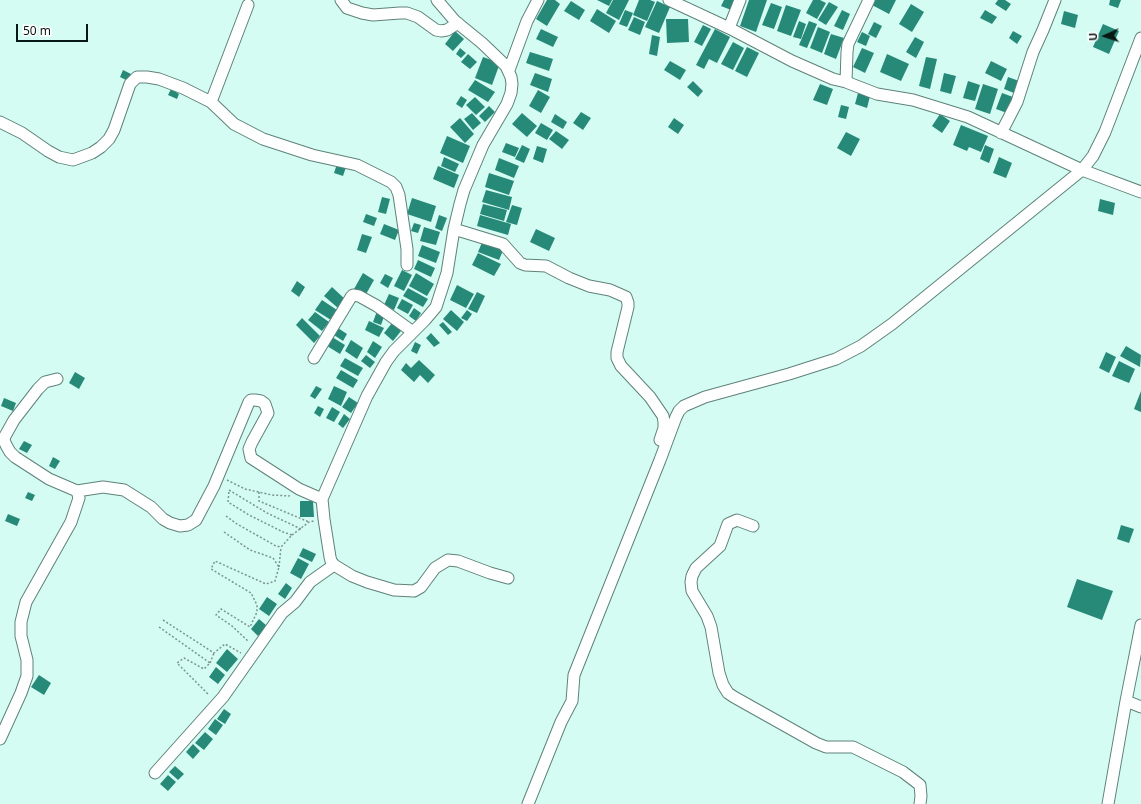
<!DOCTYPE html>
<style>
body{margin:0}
#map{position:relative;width:1141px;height:804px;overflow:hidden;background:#d5fcf2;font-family:"Noto Sans",sans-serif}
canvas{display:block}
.north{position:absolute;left:1085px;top:16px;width:40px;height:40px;-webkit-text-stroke:3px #fff;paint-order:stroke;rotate:267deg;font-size:11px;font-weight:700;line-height:16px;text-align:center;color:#091815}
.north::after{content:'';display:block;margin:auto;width:14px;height:18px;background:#091815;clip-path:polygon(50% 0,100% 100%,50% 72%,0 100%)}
.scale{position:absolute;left:16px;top:24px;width:72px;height:18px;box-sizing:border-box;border:2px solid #091815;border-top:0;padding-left:5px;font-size:12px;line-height:14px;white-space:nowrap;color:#091815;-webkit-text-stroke:3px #fff;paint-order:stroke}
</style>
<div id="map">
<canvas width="1141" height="804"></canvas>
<div class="north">U</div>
<div class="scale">50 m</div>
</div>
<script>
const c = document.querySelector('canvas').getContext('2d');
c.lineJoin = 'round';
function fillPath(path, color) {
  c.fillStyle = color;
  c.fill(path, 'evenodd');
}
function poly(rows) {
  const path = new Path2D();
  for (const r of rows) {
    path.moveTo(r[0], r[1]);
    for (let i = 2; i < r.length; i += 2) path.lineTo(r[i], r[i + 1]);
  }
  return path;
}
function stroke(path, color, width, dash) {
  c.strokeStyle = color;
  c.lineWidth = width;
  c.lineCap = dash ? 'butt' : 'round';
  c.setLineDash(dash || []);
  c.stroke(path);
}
fillPath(poly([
 [547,0,555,0,560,4,547,26,536,19],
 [597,0,612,0,609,6],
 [613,0,629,0,619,20,606,13],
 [639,0,650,0,655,2,647,21,633,15],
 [724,0,735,0,731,10,721,6],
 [749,0,767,0,756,32,740,26],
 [813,0,820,0,826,3,817,19,806,13],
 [875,0,896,0,889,14,872,5],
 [998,0,1005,0,1011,4,1006,11,995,4],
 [1110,0,1121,0,1118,8,1109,5],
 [571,1,585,10,579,20,564,11],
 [657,1,670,7,659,33,645,27],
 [829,2,838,7,826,25,818,20],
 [771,3,782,7,774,29,762,25],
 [911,4,924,12,912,32,899,24],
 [786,5,801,10,791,36,777,31],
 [597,9,616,21,609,33,590,21],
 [625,10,633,13,627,27,619,24],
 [842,10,850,14,843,30,834,26],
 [985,10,997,17,992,24,980,18],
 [1064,11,1078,15,1075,28,1061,24],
 [634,17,645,22,640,35,628,30],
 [666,19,688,19,689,42,667,43],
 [799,21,806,24,801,39,793,37],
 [809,21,817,24,807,48,799,45],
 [874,22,882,26,876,38,868,34],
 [1103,24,1119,31,1109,54,1093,47],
 [703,25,711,29,702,46,694,42],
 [818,27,830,32,822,53,810,48],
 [541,29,558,37,553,47,536,39],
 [715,29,730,37,717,63,709,59,704,69,696,65],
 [455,31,464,39,453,51,445,44],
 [1013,31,1022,36,1017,44,1009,38],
 [862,32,870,36,866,46,857,42],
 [831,34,844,38,836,59,824,54],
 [652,35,660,37,657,56,649,54],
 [915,37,924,42,916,58,906,52],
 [733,42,744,48,733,70,721,64],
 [747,47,759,53,747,77,735,71],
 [460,48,466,53,461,58,456,54],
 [862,48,874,53,865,73,853,67],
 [530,52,553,59,549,71,526,63],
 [468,54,477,62,470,69,461,62],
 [887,54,909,64,901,81,880,72],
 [483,57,500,63,492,85,475,78],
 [926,57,937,59,930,89,919,86],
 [670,61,686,70,680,80,664,70],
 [991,61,1007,69,1001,81,985,73],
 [123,70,131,74,128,81,120,77],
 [535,73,552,79,548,92,530,85],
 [944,73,956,76,951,94,940,91],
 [1008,77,1019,81,1014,93,1004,89],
 [475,80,495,92,488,102,468,90],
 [693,81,703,91,698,97,687,87],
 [968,81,980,85,975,101,963,98],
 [820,84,833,89,827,105,813,100],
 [983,84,998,89,990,114,975,109],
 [171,89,179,94,177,99,168,95],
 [538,90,550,97,541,113,529,106],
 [858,93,870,96,867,108,855,104],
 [1002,93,1013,97,1007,113,996,109],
 [461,96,467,100,462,108,456,104],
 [475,97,485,107,476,115,466,105],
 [841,105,849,107,846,119,838,117],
 [489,106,495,112,485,122,479,116],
 [581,112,591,118,583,130,573,123],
 [472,113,481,123,473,130,464,119],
 [522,113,537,126,527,137,512,124],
 [555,114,567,122,563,129,551,122],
 [940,114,950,121,942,133,932,126],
 [460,118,474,134,465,143,450,127],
 [674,118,684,125,678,134,668,127],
 [541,123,553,130,547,140,535,133],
 [961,125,988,136,981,152,969,147,967,151,953,145],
 [556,131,569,140,562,149,549,139],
 [846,132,860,139,851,156,837,148],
 [447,136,470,146,463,163,440,153],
 [506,143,519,148,515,157,502,152],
 [522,145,530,149,524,163,515,159],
 [985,145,994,149,989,163,980,159],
 [537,146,547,149,543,163,533,159],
 [444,157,459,164,455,172,441,166],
 [999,157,1012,163,1006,178,993,173],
 [499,158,519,166,514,178,495,170],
 [337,164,346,167,343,176,334,173],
 [438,166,459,175,454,188,433,179],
 [489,173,514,181,509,195,485,187],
 [486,190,512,197,509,210,482,202],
 [382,197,390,199,386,214,378,212],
 [412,198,436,206,431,222,407,214],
 [1100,199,1115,203,1113,215,1098,211],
 [483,204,507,210,504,221,480,214],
 [512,205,522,208,517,225,506,222],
 [366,214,377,218,374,226,363,222],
 [439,215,447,218,442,231,435,228],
 [480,215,511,224,508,235,477,226],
 [414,223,421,225,418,233,411,231],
 [384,224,399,230,395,240,380,234],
 [424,227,440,232,436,245,420,241],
 [536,229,555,238,549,251,530,242],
 [362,234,372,237,366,253,357,250],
 [483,240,504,248,499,260,478,252],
 [422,245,440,252,436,263,418,256],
 [478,253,501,264,494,276,472,265],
 [418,260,435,268,431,277,414,269],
 [402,270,412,275,404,291,394,286],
 [363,273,374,280,365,296,354,289],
 [416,273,434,284,427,296,409,286],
 [385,274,393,278,388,288,380,283],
 [297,281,305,287,299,297,291,291],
 [457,285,474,294,466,308,450,300],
 [332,287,346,300,338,308,324,296],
 [408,288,428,299,423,307,403,296],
 [477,292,485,296,477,313,468,309],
 [389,294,399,298,394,310,384,305],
 [402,299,413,305,408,314,397,308],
 [322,300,337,310,331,320,315,310],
 [414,308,421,313,416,321,409,316],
 [451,310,464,322,457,331,443,319],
 [467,310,472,314,467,321,461,318],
 [377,311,385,314,381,325,373,322],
 [315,312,329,322,322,331,308,320],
 [302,318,320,336,314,343,296,325],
 [369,321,384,328,379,337,365,330],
 [443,322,452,332,448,335,439,325],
 [392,323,401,331,393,341,384,333],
 [338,328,347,334,343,341,334,335],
 [431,333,440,343,434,347,426,338],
 [332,337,345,345,340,354,327,346],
 [351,340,363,348,357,359,345,351],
 [373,341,382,347,375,358,367,352],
 [415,342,421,345,417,354,411,351],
 [1126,346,1141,355,1140,367,1120,356],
 [1106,352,1116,357,1109,373,1099,368],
 [366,355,375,362,370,368,361,361],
 [345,358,363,368,358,376,340,366],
 [419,360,435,375,428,383,420,375,414,382,401,370,406,363,411,368],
 [1119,361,1135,369,1129,383,1112,376],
 [341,370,358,380,353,388,336,378],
 [75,372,85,378,79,389,69,383],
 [316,386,322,389,315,399,310,396],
 [334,386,347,392,341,406,328,399],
 [1141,391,1141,412,1134,409],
 [349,397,358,403,351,413,342,407],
 [4,398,16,403,13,411,1,406],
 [318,406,324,409,320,417,314,413],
 [332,407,340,412,334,422,326,418],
 [344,414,350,419,343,428,338,424],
 [24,441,32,445,27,453,19,449],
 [53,457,60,461,55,469,49,466],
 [28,492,35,495,32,501,25,498],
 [300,501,313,501,314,517,300,517],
 [8,514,20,519,17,526,5,521],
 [1121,525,1134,529,1129,543,1117,539],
 [303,548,316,554,312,562,299,556],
 [298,558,309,564,301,579,290,573],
 [1077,579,1113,591,1102,620,1067,607],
 [286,583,292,588,285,599,278,594],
 [267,597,277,604,269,616,259,609],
 [259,619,267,626,258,636,251,629],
 [227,649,238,659,227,672,216,663],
 [216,667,225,675,218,684,209,677],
 [39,675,51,683,44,695,31,687],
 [224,709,231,714,225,724,217,719],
 [215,719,223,725,216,735,208,729],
 [205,732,213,739,204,750,195,743],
 [193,744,200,751,193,759,186,752],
 [175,766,184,774,178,780,169,772],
 [168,775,176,782,168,791,160,784]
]), '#278a79');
const minor = poly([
 [341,0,347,8,362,13,373,15,400,13,407,13,418,17,436,30,441,31,447,30,458,23],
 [437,0,455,21,482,43,506,66,511,77,512,84,511,93,507,104,483,145,464,190,460,204,454,229,447,273,436,307,425,320,394,351,386,362,367,396,322,499,324,519,330,557,331,561,334,565,352,576,367,582,394,590,414,591,421,587,435,568,448,560,458,561,490,573,508,578],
 [669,0,729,28,792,61,833,79,846,82,877,94,913,100,968,117,1082,170,1141,192],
 [729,28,740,0],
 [509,70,527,21,538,0],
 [846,82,847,52,848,44,869,0],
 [211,102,248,5],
 [0,122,22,133,48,151,59,157,73,160,92,153,101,147,109,139,114,130,130,84,137,77,147,77,159,79,183,88,211,102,234,124,263,139,312,155,357,165,391,182,396,187,399,195,407,249,407,265],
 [1001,133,1017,102,1033,52,1043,30,1055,0],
 [454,229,503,244,520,263,525,265,546,266,569,278,589,286,610,290,626,297,628,303,628,307,617,352,617,358,621,366,650,397,663,416,664,422,664,428,660,440],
 [314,358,351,297,353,295,359,296,377,306,413,332],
 [77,491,103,487,124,490,151,507,163,519,170,523,180,526,188,525,196,520,214,486,249,402,251,400,255,400,261,401,265,404,268,413,252,442,249,449,251,458,299,489,322,499],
 [753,526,737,520,728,524,720,546,696,568,692,576,691,582,692,591,707,616,711,627,719,673,723,685,728,693,734,697,816,743,826,747,853,747,903,772,920,785,921,796,920,804],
 [1126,701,1141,707],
 [0,739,21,693,27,676,27,660,21,636,21,622,26,602,71,522,79,498,77,491,49,479,15,457,10,452,6,445,4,440,5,436,14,420,38,389,45,382,57,379],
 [155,773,223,697,282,613,295,602,310,582,334,565],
 [528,804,561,722,572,701,574,675,660,460,676,417,679,411,684,406,705,397,789,374,836,359,861,346,892,324,1082,170,1093,156,1105,132,1141,38],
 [1108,804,1126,701,1141,625]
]);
stroke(minor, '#5e827a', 13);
stroke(poly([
 [227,480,245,489,272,495,289,496,289,495],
 [259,492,259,501,309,522],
 [226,516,237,524,276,546,281,547,292,535,283,532,249,515,228,502,229,490,267,513,301,529],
 [224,532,250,550,273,558,279,567,275,581,266,584,215,561,211,569,251,593,257,605,257,612,250,627,221,609,216,615,232,626,249,642],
 [292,535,309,522,314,521],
 [279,567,281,547],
 [163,620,214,653,225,644,241,653],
 [159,627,210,663,204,669,184,658,177,663,208,694],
 [210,663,214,653]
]), '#79958e', 1.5, [2, 2]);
stroke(minor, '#fff', 11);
</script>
